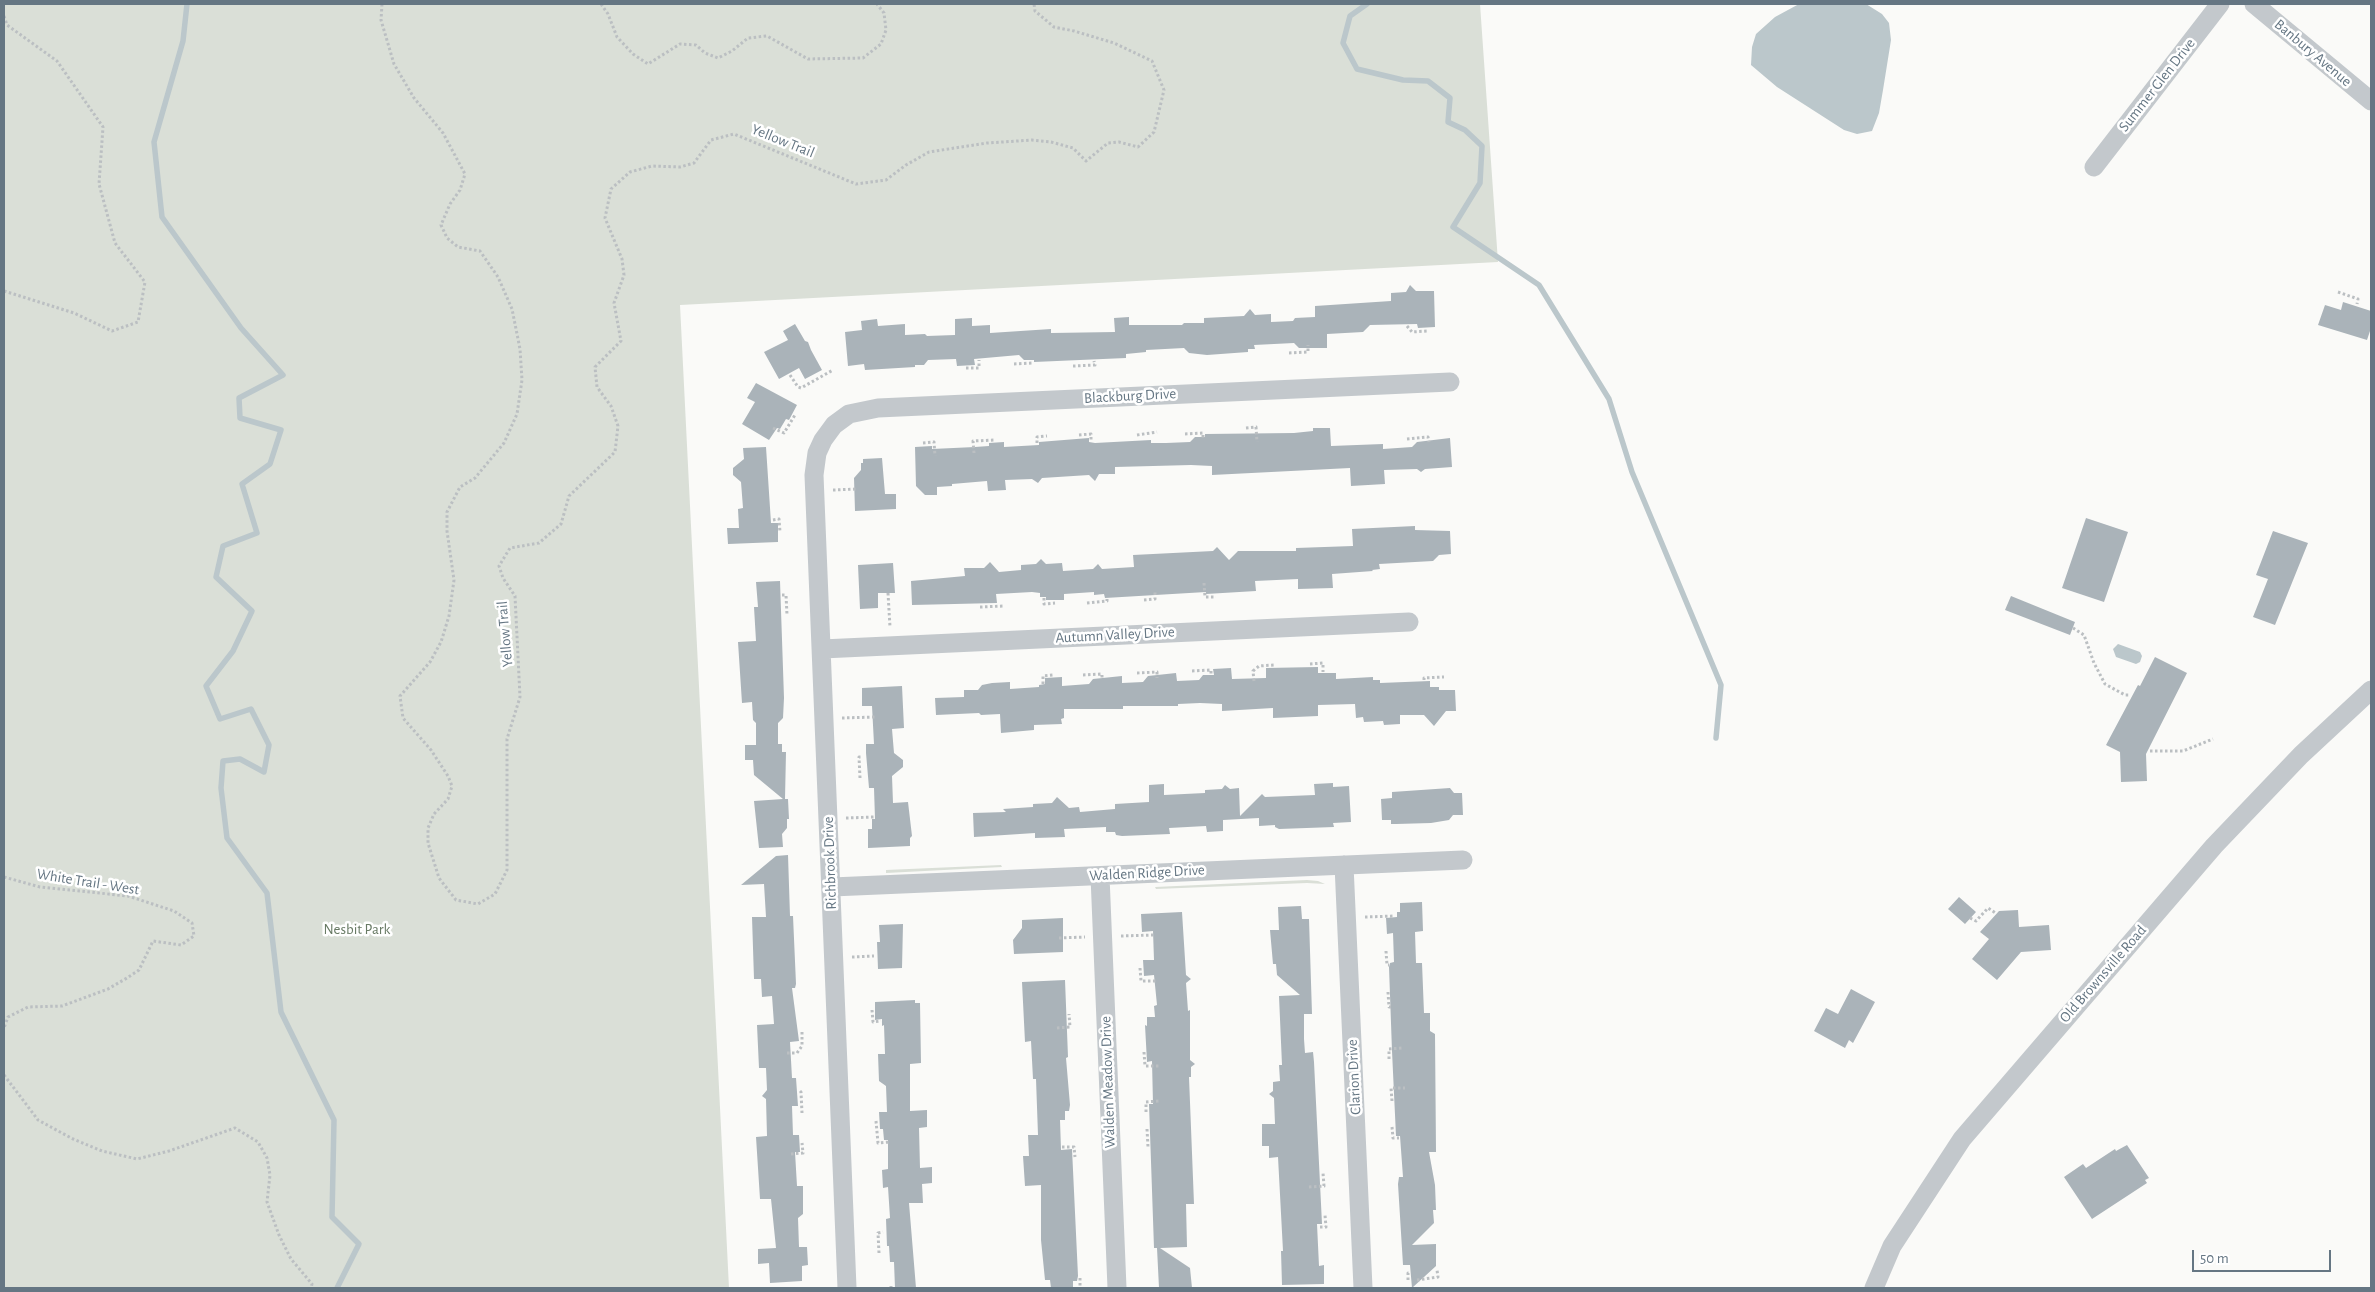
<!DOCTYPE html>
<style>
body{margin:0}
#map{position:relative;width:2375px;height:1292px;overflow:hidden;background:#fafaf8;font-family:"Alegreya Sans",sans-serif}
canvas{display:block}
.frame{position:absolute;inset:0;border:5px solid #657683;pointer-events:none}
.scale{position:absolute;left:2192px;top:1250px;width:139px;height:22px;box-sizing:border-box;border:2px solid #657683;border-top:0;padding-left:6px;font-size:15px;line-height:18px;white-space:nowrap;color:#657683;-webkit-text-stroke:4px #fff;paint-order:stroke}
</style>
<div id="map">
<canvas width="2375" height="1292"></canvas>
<div class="frame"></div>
<div class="scale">50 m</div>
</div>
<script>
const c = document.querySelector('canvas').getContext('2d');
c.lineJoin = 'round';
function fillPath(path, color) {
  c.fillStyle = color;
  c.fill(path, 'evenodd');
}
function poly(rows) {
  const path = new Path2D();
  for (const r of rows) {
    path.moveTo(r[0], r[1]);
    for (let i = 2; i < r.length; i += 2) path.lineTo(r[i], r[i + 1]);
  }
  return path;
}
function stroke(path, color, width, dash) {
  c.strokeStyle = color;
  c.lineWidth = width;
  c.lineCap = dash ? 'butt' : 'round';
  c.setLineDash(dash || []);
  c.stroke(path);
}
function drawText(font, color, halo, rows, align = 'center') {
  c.font = font + ' "Alegreya Sans",sans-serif';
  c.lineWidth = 5;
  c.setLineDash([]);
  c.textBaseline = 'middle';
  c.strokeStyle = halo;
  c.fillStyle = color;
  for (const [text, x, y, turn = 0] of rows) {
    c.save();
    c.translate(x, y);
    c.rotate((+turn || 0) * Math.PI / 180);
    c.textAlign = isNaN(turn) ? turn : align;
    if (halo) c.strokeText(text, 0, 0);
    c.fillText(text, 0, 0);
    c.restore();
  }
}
fillPath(poly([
 [4,4,1480,4,1498,262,680,305,729,1288,4,1288],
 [1001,865,1002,867,886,873,886,870],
 [1307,880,1318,881,1325,884,1307,883,1156,889,1155,887]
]), '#dadfd7');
fillPath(poly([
 [1799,4,1866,4,1882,14,1889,23,1891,40,1883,90,1879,113,1872,131,1857,134,1844,130,1777,87,1751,65,1752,47,1756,34,1775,17],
 [2118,644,2140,652,2142,656,2140,662,2136,664,2116,657,2113,649]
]), '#bbc7cb');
stroke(poly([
 [187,4,183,41,154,142,162,217,241,328,283,375,239,398,240,418,281,430,270,464,242,484,257,533,223,546,216,577,252,611,233,651,206,686,220,719,251,709,269,745,264,772,240,759,223,761,221,788,227,838,267,893,281,1012,334,1120,332,1217,359,1244,337,1288],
 [1367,4,1350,16,1343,43,1357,69,1403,80,1428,81,1450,98,1448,122,1465,130,1482,146,1480,183,1453,227,1539,285,1609,399,1632,472,1721,685,1716,738]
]), '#bbc7cb', 5.5);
fillPath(poly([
 [1410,285,1416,291,1434,291,1435,327,1418,328,1417,324,1370,325,1363,332,1327,334,1327,348,1299,348,1294,343,1254,345,1255,349,1248,349,1248,352,1207,355,1189,353,1184,348,1146,350,1146,352,1126,354,1126,358,1034,362,1034,360,1024,360,1019,355,974,359,975,365,957,366,956,359,928,360,924,365,915,365,915,367,865,370,864,364,848,366,845,332,862,330,861,321,877,319,878,326,905,324,905,335,925,334,927,336,955,335,955,319,972,318,972,326,990,325,990,333,1051,329,1051,333,1115,332,1114,318,1129,317,1129,325,1182,325,1184,323,1204,323,1204,318,1244,316,1250,309,1255,315,1271,314,1271,322,1293,321,1295,318,1315,317,1315,306,1391,301,1391,293,1406,292],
 [2343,302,2371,311,2371,328,2367,340,2318,325,2325,305,2341,310],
 [795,324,805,341,808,342,811,350,822,370,805,379,799,368,779,379,764,352,788,340,783,331],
 [756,383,797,405,789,420,786,419,780,429,777,428,769,440,742,424,755,402,747,398],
 [1313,428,1330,428,1331,446,1383,444,1383,449,1412,447,1417,442,1450,438,1452,467,1425,469,1421,472,1417,469,1384,470,1385,484,1351,486,1350,468,1212,475,1212,466,1191,465,1115,467,1115,474,1099,474,1095,481,1089,475,1042,478,1038,483,1032,479,1005,480,1006,490,988,491,987,481,952,484,952,486,937,487,937,495,925,495,916,486,915,447,932,446,932,449,975,447,989,446,989,443,1004,442,1004,447,1039,445,1039,442,1089,438,1089,442,1095,443,1151,440,1151,443,1166,443,1190,442,1195,437,1205,437,1205,434,1294,433,1313,431],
 [766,447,771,523,778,523,778,542,728,544,727,528,739,528,738,509,743,508,741,482,733,475,733,468,744,459,743,448],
 [882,458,885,494,896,494,896,509,855,511,854,478,861,470,861,463,863,463,863,459],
 [2086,518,2128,532,2104,602,2062,588],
 [1415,526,1415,530,1450,531,1451,554,1439,555,1433,561,1379,564,1380,569,1372,570,1373,571,1332,574,1333,588,1298,589,1298,579,1255,581,1256,591,1206,594,1206,592,1105,598,1104,594,1094,595,1094,592,1064,594,1064,600,1046,600,1046,597,1040,597,1040,593,1032,592,996,594,997,603,912,605,911,581,965,576,964,568,984,568,990,562,999,572,1021,570,1021,565,1036,564,1041,559,1046,564,1062,563,1063,571,1093,569,1098,564,1102,569,1134,567,1133,555,1213,551,1217,547,1229,560,1238,551,1296,551,1296,548,1353,546,1352,529],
 [2273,531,2308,543,2275,625,2253,617,2268,579,2256,575],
 [893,563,895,593,878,593,878,608,860,609,858,565],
 [780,581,784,698,783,718,778,723,778,744,782,744,782,752,786,752,785,799,788,799,789,819,787,819,787,828,782,834,783,847,759,848,754,801,783,799,754,775,753,760,745,760,745,745,756,745,756,723,753,720,752,702,742,703,738,642,756,641,754,607,758,607,756,582],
 [2011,596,2075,622,2070,635,2005,610],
 [2155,657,2187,673,2146,754,2147,781,2121,782,2120,752,2106,745,2138,685,2140,686],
 [1318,667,1318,673,1336,673,1336,679,1373,677,1373,680,1380,680,1380,683,1430,681,1430,687,1439,687,1439,690,1455,690,1456,711,1446,711,1434,726,1424,715,1400,715,1400,724,1384,725,1383,721,1364,722,1363,717,1356,718,1355,704,1318,705,1318,716,1273,718,1273,708,1222,711,1222,704,1200,703,1178,704,1178,706,1123,706,1123,709,1064,709,1064,718,1061,719,1062,724,1034,725,1034,730,1001,733,1000,714,981,715,979,713,936,715,935,698,964,697,964,690,978,690,982,685,992,683,1010,682,1010,689,1039,687,1039,685,1045,684,1045,678,1062,677,1062,686,1089,684,1093,679,1122,676,1122,683,1143,682,1148,676,1176,673,1177,681,1199,680,1203,675,1214,675,1213,669,1231,668,1232,679,1266,678,1266,668],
 [902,686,904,728,892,729,894,753,903,760,903,767,892,776,893,803,908,802,912,836,910,838,910,846,868,848,868,829,872,829,872,819,875,819,874,788,869,788,866,753,866,744,874,744,872,706,862,706,862,688],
 [1333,783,1333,787,1349,786,1351,822,1333,823,1334,827,1279,829,1275,827,1275,825,1259,826,1259,818,1223,820,1223,831,1207,832,1206,826,1169,828,1170,834,1122,836,1116,835,1115,832,1106,832,1106,827,1064,829,1065,837,1035,838,1035,833,974,837,973,813,1006,812,1003,809,1033,807,1033,804,1052,803,1057,797,1069,808,1079,807,1080,812,1115,809,1115,804,1149,802,1149,785,1164,784,1164,795,1205,793,1205,790,1222,789,1225,785,1230,789,1239,788,1240,816,1262,794,1265,797,1315,795,1314,784],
 [1450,788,1454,793,1462,793,1463,815,1453,815,1449,820,1431,823,1396,824,1391,824,1391,820,1382,820,1381,799,1392,798,1392,792],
 [788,855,790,916,793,916,796,984,795,988,792,988,799,1041,790,1042,792,1078,796,1078,798,1106,792,1106,793,1135,799,1135,800,1152,795,1152,797,1186,803,1186,803,1214,798,1218,799,1247,807,1247,808,1265,802,1266,802,1281,770,1283,769,1263,758,1264,758,1249,776,1248,771,1199,760,1199,756,1137,767,1136,766,1099,762,1096,767,1090,766,1068,759,1068,757,1025,774,1024,772,996,762,997,761,979,754,979,752,917,766,917,764,884,741,885,776,856],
 [1959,897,1976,912,1965,924,1948,909],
 [1422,902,1423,931,1415,932,1416,963,1422,963,1424,1013,1430,1013,1430,1031,1435,1034,1436,1152,1429,1152,1435,1185,1436,1210,1433,1210,1434,1223,1412,1245,1436,1244,1436,1266,1412,1288,1410,1265,1403,1265,1398,1184,1399,1177,1403,1177,1400,1136,1396,1136,1392,1051,1389,967,1390,963,1394,962,1393,933,1387,934,1386,918,1397,917,1397,912,1400,912,1400,903],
 [1301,906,1302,919,1309,919,1312,1014,1304,1014,1304,1039,1305,1053,1313,1052,1314,1062,1322,1224,1317,1224,1319,1266,1324,1265,1324,1284,1282,1285,1281,1251,1283,1251,1278,1157,1269,1158,1269,1146,1262,1146,1262,1124,1275,1124,1274,1098,1269,1094,1273,1091,1273,1082,1280,1081,1279,1065,1282,1065,1279,996,1300,995,1277,975,1276,964,1273,964,1270,930,1279,930,1278,907],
 [2018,910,2019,927,2049,925,2051,950,2021,952,1997,980,1972,959,1989,939,1980,932,1999,911],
 [1182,912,1186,975,1191,979,1186,983,1188,1011,1190,1010,1190,1060,1195,1064,1191,1067,1191,1077,1189,1077,1194,1204,1186,1204,1187,1247,1160,1248,1190,1268,1192,1288,1159,1288,1157,1248,1154,1248,1149,1104,1153,1104,1152,1061,1147,1062,1145,1025,1147,1026,1147,1017,1155,1017,1154,1006,1157,1005,1154,975,1144,976,1143,960,1154,960,1153,931,1142,932,1141,914],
 [1063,918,1063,952,1014,954,1013,940,1022,928,1022,920],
 [903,924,902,968,878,969,877,942,880,942,879,925],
 [1065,980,1068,1057,1066,1058,1070,1105,1069,1111,1065,1111,1065,1120,1060,1120,1061,1150,1072,1149,1078,1276,1077,1281,1073,1281,1073,1288,1051,1288,1050,1280,1045,1280,1041,1240,1041,1185,1025,1186,1023,1156,1029,1156,1028,1135,1038,1135,1036,1079,1033,1079,1031,1041,1025,1042,1022,982],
 [1851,989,1875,1002,1853,1043,1849,1040,1845,1048,1814,1031,1826,1008,1838,1014],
 [915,1000,915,1003,920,1003,921,1063,910,1064,910,1111,927,1110,927,1127,919,1128,920,1168,932,1167,932,1183,922,1184,923,1203,909,1203,916,1288,895,1288,894,1262,890,1262,889,1246,887,1246,886,1219,890,1218,888,1187,883,1188,882,1170,888,1169,888,1140,884,1140,883,1129,880,1129,879,1112,887,1112,886,1086,879,1081,878,1054,885,1054,884,1025,882,1026,882,1019,875,1020,875,1002],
 [2127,1145,2149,1178,2145,1180,2147,1183,2092,1219,2064,1177,2083,1164,2086,1168,2115,1149,2116,1151]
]), '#aab3b9');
stroke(poly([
 [382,4,381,20,394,64,414,98,443,133,465,174,460,190,450,204,441,225,447,238,458,247,480,251,498,277,512,309,520,349,522,380,517,414,504,443,475,478,460,487,447,512,447,531,454,580,449,616,441,642,430,662,400,696,403,718,431,750,448,776,452,786,448,799,434,814,428,828,428,843,439,878,456,900,478,904,495,894,507,870,507,739,520,697,515,596,503,578,499,566,510,548,539,543,561,524,569,496,615,452,618,426,611,406,597,387,595,367,621,341,614,303,624,275,622,259,605,218,611,189,630,172,652,166,680,167,694,163,711,140,734,134,856,184,886,180,906,165,929,152,987,143,1032,140,1051,142,1073,148,1086,161,1108,143,1119,142,1138,147,1154,132,1164,90,1152,61,1114,43,1074,31,1054,27,1035,11,1034,4],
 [601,4,608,14,617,37,633,54,648,64,680,44,696,45,705,53,718,58,732,51,748,38,767,36,808,59,863,58,881,44,886,30,884,13,877,4],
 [4,16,7,25,57,61,103,127,99,184,115,243,145,282,138,322,112,331,74,313,4,291],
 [2338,292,2358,299,2357,304],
 [1407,326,1412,332,1427,331],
 [1289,353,1308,352,1308,345],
 [1014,364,1032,363],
 [1073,366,1095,365,1094,361],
 [966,368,979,368,979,360],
 [790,375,798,387,801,388,833,370],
 [773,428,784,433,795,415],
 [1246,428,1256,427,1257,442],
 [1185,434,1203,433,1203,438],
 [1079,435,1091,434,1091,440],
 [1137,435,1157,432],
 [1407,439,1428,437,1429,442],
 [923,443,934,442,935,456],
 [1037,443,1037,437,1047,436],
 [974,453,973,441,995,440],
 [833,490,857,489],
 [773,520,779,519,780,532],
 [1204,583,1205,597,1216,597],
 [888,593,890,627],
 [782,595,786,595,787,615],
 [1044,598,1044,604,1055,603],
 [1144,600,1155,599,1155,591],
 [1087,603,1107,601,1107,599],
 [980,607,1004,606],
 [2073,628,2084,635,2094,663,2105,684,2125,695,2129,695],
 [1310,664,1323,663,1323,672],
 [1192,671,1211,670,1211,676],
 [1137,673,1157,672,1157,678],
 [1083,675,1102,674,1102,680],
 [1424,680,1424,678,1444,677],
 [1254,681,1253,671,1259,666,1274,665],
 [1043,684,1043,676,1053,675],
 [842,718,875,717],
 [2150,751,2183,751,2213,739],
 [860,778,859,757,863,757],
 [846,818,874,817],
 [4,877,40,887,128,896,174,911,192,923,194,936,181,945,153,941,139,970,127,978,108,989,62,1006,28,1007,8,1017,4,1028],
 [1365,917,1395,916],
 [1970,918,1976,921,1988,908,1997,914],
 [1121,936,1153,935],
 [1059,938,1085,937],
 [1386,951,1387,965,1389,965],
 [852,957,874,956],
 [1140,968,1141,981,1156,981],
 [1388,992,1389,1007,1391,1007],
 [872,1010,873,1022,881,1021],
 [1057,1028,1070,1027,1069,1014],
 [1144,1052,1145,1066,1160,1066],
 [787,1053,797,1053,802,1046,802,1032],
 [1389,1059,1389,1049,1402,1048],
 [4,1075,38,1120,73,1139,102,1151,137,1159,169,1151,235,1128,258,1142,267,1158,270,1175,267,1202,279,1235,291,1259,312,1284,311,1288],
 [800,1091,801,1092,802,1113],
 [1392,1101,1391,1088,1405,1088],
 [1146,1112,1146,1102,1159,1101],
 [876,1121,878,1143,890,1142],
 [1392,1127,1393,1138,1399,1138],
 [1147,1129,1148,1147],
 [1062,1147,1074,1147,1075,1157],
 [791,1154,803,1153,802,1143],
 [1309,1187,1324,1186,1323,1173],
 [1320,1227,1326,1227,1325,1215],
 [879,1253,878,1233,883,1232],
 [1080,1278,1080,1288],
 [1408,1280,1408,1273,1410,1273],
 [1417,1280,1438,1277,1437,1270],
 [891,1286,891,1288]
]), '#bbbfc2', 3, [2.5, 2.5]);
stroke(poly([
 [2254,4,2371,101],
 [2094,167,2220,4],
 [822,649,1409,622],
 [1344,865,1363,1288],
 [1100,876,1117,1288],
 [832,887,1463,860],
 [847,1288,814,475,817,453,823,440,834,425,849,414,878,408,1450,382],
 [1874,1288,1892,1246,1962,1139,2214,846,2301,755,2371,690]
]), '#c3c8cc', 19);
drawText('15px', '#657683', '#fff', [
 ["Banbury Avenue",2313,53,40],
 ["Summer Glen Drive",2157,85,-52],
 ["Yellow Trail",783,141,22],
 ["Blackburg Drive",1130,396,-3],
 ["Yellow Trail",505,634,-95],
 ["Autumn Valley Drive",1115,635,-3],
 ["Richbrook Drive",830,863,-92],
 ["Walden Ridge Drive",1147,873,-3],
 ["White Trail - West",88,882,9],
 ["Old Brownsville Road",2103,974,-49],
 ["Clarion Drive",1354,1077,-93],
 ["Walden Meadow Drive",1108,1082,-92]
]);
drawText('15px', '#687a64', '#fff', [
 ["Nesbit Park",357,929]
]);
</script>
